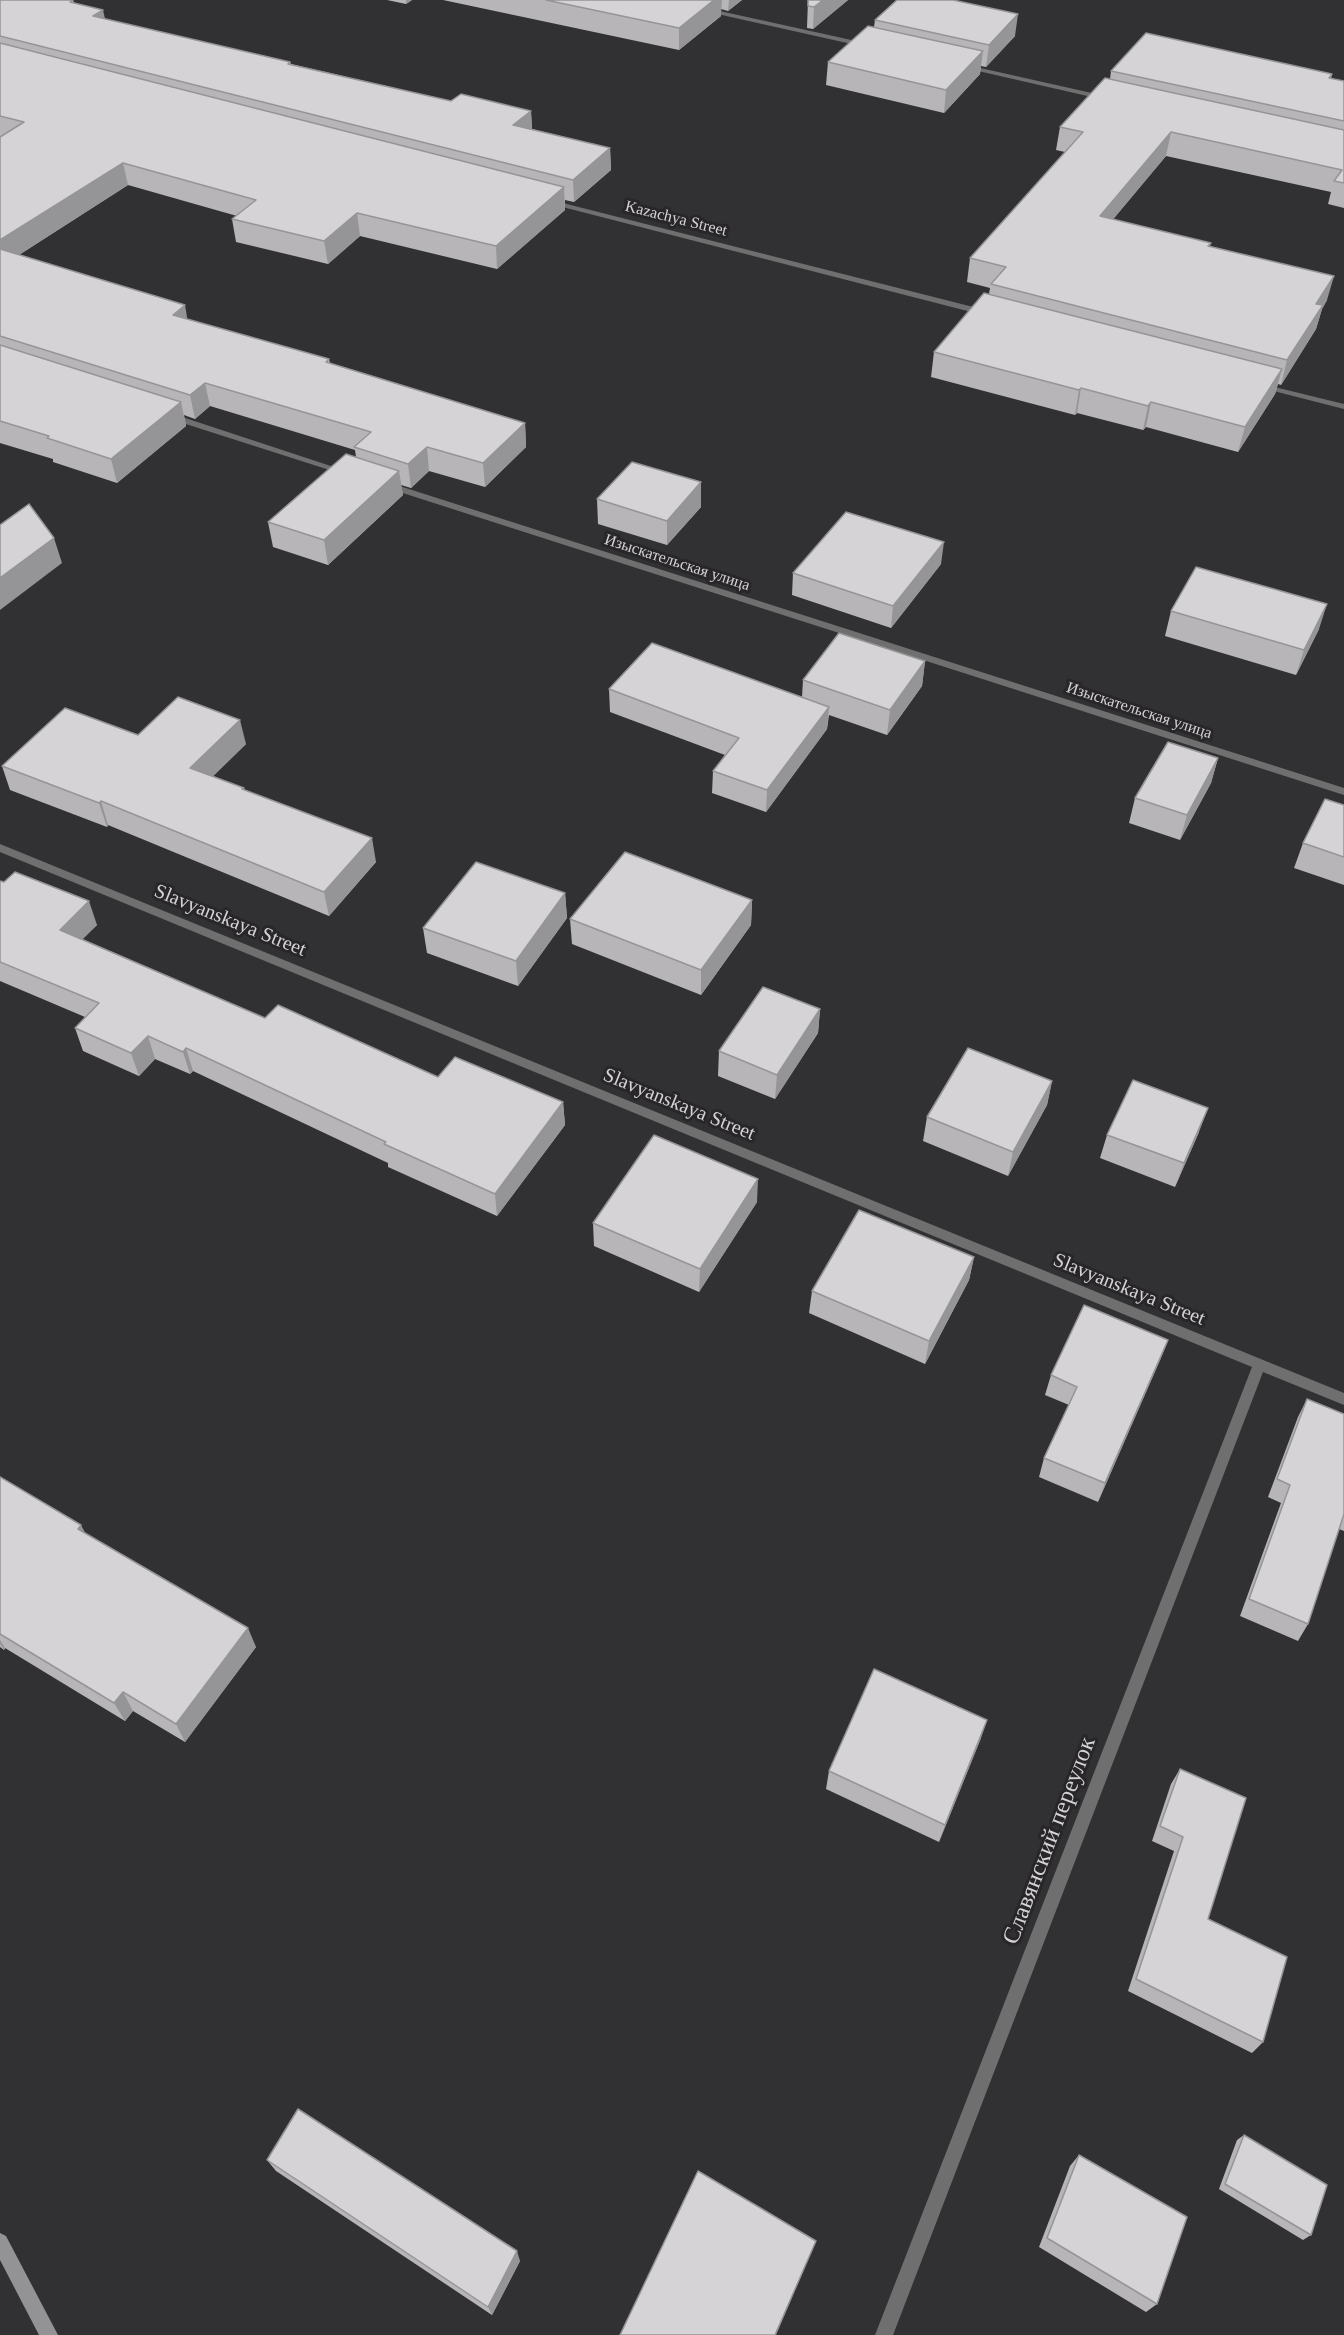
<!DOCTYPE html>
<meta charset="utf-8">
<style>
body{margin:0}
canvas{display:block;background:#313032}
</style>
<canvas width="1344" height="2335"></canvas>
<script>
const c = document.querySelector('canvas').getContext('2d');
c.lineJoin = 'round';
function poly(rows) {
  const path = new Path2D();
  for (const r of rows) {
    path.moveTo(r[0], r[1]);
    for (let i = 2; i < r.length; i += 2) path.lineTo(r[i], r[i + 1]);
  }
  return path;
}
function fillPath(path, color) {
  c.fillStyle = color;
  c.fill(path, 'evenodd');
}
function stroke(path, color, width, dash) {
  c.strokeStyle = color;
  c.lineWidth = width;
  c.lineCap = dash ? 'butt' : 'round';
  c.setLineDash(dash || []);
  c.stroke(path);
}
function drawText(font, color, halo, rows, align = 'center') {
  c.font = font + ' Georgia,serif';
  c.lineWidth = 6;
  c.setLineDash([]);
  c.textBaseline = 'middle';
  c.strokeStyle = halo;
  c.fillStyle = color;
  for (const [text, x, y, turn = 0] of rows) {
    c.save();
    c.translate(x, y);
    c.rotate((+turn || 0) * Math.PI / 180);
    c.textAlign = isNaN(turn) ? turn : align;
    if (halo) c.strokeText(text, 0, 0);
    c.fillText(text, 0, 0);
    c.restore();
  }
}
fillPath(poly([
 [706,8,865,43,868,45,865,47,704,11,704,9,706,8],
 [967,65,1105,96,1108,98,1105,100,965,68,965,66,967,65],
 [547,199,989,311,990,313,983,315,547,203,547,199],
 [1258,383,1344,404,1344,409,1258,387,1258,383],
 [167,414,173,414,349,472,342,474,167,418,167,414],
 [387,482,1344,788,1344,795,384,487,384,483,387,482],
 [0,844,1344,1393,1344,1405,1263,1372,893,2335,875,2335,1252,1367,0,852,0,844]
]), '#706f70');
fillPath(poly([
 [0,2233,6,2236,58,2335,39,2335,0,2260,0,2233]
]), '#939294');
fillPath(poly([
 [0,0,73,0,74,3,105,19,290,62,291,64,451,101,531,111,532,129,610,148,611,170,574,202,565,200,565,210,497,269,360,236,328,264,236,242,232,219,237,216,128,185,19,255,188,320,329,359,330,363,525,423,526,447,485,487,429,471,411,488,401,485,403,495,328,565,273,547,268,522,356,457,355,450,210,406,195,419,184,415,186,426,117,483,53,462,53,459,0,443,0,137,1,137,0,136],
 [387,0,412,0,406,4],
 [443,0,742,0,728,11,721,9,721,16,679,50],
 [808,0,848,0,813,29,807,28],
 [875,20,1015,36,986,67,981,66,980,74,944,113,826,85,828,62,874,27],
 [1111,71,1332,74,1331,79,1344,81,1344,208,1328,204,1331,192,1166,156,1113,219,1211,243,1210,246,1327,300,1322,309,1316,329,1281,385,1278,384,1275,394,1238,452,1146,427,1143,430,1077,413,1075,415,931,377,934,352,989,294,990,288,967,282,970,258,1065,152,1056,150,1060,127,1110,79],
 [701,482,701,507,667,545,598,524,597,499],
 [941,564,891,628,792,595,793,573],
 [1171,611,1319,629,1296,675,1165,636],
 [925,661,922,686,887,735,829,715,827,729,766,812,712,793,713,771,725,755,610,712,609,689,802,697,803,680],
 [138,735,246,744,213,776,244,788,244,790,376,862,329,916,108,825,107,827,10,790,2,766],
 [1218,758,1211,783,1180,840,1129,823,1135,798],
 [1344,805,1344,885,1294,868,1303,843],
 [0,881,97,925,82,939,265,1018,438,1077,563,1102,565,1125,497,1216,388,1167,388,1163,193,1071,190,1074,155,1059,139,1076,83,1051,75,1028,85,1017,0,981],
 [565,893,567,918,518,986,427,953,423,928],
 [752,900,751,925,701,995,572,944,570,919],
 [820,1009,818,1033,775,1099,718,1076,719,1051],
 [1052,1081,1047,1105,1008,1176,923,1141,927,1117],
 [1199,1132,1175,1187,1100,1158,1107,1135],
 [757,1202,699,1292,594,1246,593,1223],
 [974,1257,969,1280,925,1364,809,1313,812,1291],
 [1168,1340,1160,1360,1098,1502,1039,1477,1044,1458,1069,1405,1045,1395,1051,1375],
 [1307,1399,1344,1414,1344,1531,1339,1529,1308,1624,1298,1641,1240,1616,1281,1503,1268,1497,1298,1417],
 [0,1477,256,1647,185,1742,133,1711,125,1721,5,1648,4,1650,0,1647],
 [981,1738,939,1842,826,1789,829,1771],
 [1180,1769,1208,1919,1263,2042,1252,2053,1128,1991,1174,1851,1152,1841,1171,1784],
 [1244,2135,1311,2235,1303,2240,1219,2189,1237,2140],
 [1079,2155,1157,2304,1146,2312,1039,2247,1070,2166],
 [267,2160,520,2261,492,2315,276,2171]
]), '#b7b5b8');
fillPath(poly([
 [406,0,412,0,406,4],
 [714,0,722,0,721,16,679,50,679,28],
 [729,0,742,0,728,11],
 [823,0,848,0,813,29,814,7],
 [103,10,108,32,93,16],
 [1018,14,1015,36,986,67,989,45],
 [983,51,980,74,944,113,946,90],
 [531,111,532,133,513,125],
 [1171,132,1166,156,1096,240,1100,216],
 [610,148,611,170,574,202,573,180],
 [123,163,128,185,0,267,0,240],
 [564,187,565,210,497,269,496,246],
 [357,213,360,236,328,264,324,241],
 [1334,276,1327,300,1322,309,1316,329,1281,385,1287,360,1316,304],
 [185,305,189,329,173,315],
 [1282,369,1275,394,1238,452,1245,427],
 [205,383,210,406,195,419,190,395],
 [1081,388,1077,413,1075,415,1079,390],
 [181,402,186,426,117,483,111,459],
 [1151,402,1146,427,1143,430,1148,406],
 [525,423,526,447,485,487,483,463],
 [427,447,429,471,411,488,408,464],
 [399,471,403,495,328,565,324,540],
 [701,482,701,507,667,545,667,521],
 [54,538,62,563,0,610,0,578],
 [944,542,941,564,891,628,893,606],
 [1327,604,1319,629,1296,675,1304,650],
 [925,661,922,686,887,735,890,710],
 [829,707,827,729,766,812,767,790],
 [240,720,246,744,197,792,190,768],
 [1218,758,1211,783,1180,840,1187,815],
 [101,801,108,825,107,827,99,803],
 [372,838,376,862,329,916,324,892],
 [565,893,567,918,518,986,516,961],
 [752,900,751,925,701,995,701,970],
 [89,901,97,925,69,953,60,930],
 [820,1009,818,1033,775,1099,777,1075],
 [148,1036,155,1059,139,1076,131,1053],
 [186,1048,193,1071,190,1074,183,1052],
 [1052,1081,1047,1105,1008,1176,1013,1152],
 [563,1102,565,1125,497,1216,495,1194],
 [1208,1108,1199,1132,1175,1187,1184,1163],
 [758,1179,757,1202,699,1292,700,1269],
 [974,1257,969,1280,925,1364,929,1341],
 [1168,1340,1160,1360,1098,1502,1105,1483],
 [81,1525,92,1546,78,1529],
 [248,1628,256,1647,185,1742,176,1724],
 [0,1640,5,1648,4,1650,0,1644],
 [123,1692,133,1711,125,1721,114,1703],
 [987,1720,981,1738,939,1842,945,1825],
 [816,2241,776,2335,775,2335],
 [517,2251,520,2261,492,2315,488,2307]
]), '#959496');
const building = poly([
 [0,0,73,0,70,2,103,10,93,16,290,62,288,64,451,101,461,94,531,111,513,125,610,148,573,180,0,36,0,0],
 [546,0,714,0,679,28,546,0],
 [808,0,823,0,814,7,808,6,808,0],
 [897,0,953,0,1018,14,989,45,875,20,897,0],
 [868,26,983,51,946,90,828,62,868,26],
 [1146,33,1332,74,1329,78,1344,81,1344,121,1111,71,1146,33],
 [0,43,564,187,496,246,357,213,324,241,232,219,256,200,123,163,0,240,0,137,24,122,0,116,0,43],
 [1105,78,1344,130,1344,183,1334,181,1342,170,1171,132,1100,216,1211,243,1208,246,1334,276,1316,304,1323,305,1287,360,991,284,1006,267,970,258,1083,132,1060,127,1105,78],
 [0,249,185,305,173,315,329,359,326,362,525,423,483,463,427,447,408,464,354,447,371,432,205,383,190,395,0,336,0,249],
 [984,293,1282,369,1245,427,1151,402,1148,406,1081,388,1079,390,934,352,984,293],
 [0,345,181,402,111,459,47,438,49,436,0,421,0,345],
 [346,454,399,471,324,540,268,522,346,454],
 [632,462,701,482,667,521,597,499,632,462],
 [29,504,54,538,0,578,0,525,29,504],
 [846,512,944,542,893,606,793,573,846,512],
 [1196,567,1327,604,1304,650,1171,611,1196,567],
 [839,633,925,661,890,710,803,680,839,633],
 [652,643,829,707,767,790,713,771,739,738,609,689,652,643],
 [178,697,240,720,190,768,244,788,242,789,372,838,324,892,101,801,99,803,2,766,65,708,138,735,178,697],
 [1168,742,1218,758,1187,815,1135,798,1168,742],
 [1325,799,1344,805,1344,857,1303,843,1325,799],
 [625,852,752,900,701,970,570,919,625,852],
 [476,862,565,893,516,961,423,928,476,862],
 [15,872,89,901,60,930,265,1018,278,1005,438,1077,455,1057,563,1102,495,1194,384,1144,386,1142,186,1048,183,1052,148,1036,131,1053,75,1028,99,1003,0,962,0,881,4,882,15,872],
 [763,987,820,1009,777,1075,719,1051,763,987],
 [968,1048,1052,1081,1013,1152,927,1117,968,1048],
 [1133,1080,1208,1108,1184,1163,1107,1135,1133,1080],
 [654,1135,758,1179,700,1269,593,1223,654,1135],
 [859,1210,974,1257,929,1341,812,1291,859,1210],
 [1084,1305,1168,1340,1105,1483,1044,1458,1077,1387,1051,1375,1084,1305],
 [1307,1399,1344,1414,1344,1514,1308,1624,1249,1599,1290,1485,1277,1479,1307,1399],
 [0,1477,81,1525,78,1529,248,1628,176,1724,123,1692,114,1703,0,1634,0,1477],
 [874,1669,987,1720,945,1825,829,1771,874,1669],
 [1180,1769,1246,1798,1208,1919,1287,1957,1263,2042,1136,1979,1183,1837,1160,1826,1180,1769],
 [298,2109,517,2251,488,2307,267,2160,298,2109],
 [1244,2135,1327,2185,1311,2235,1225,2184,1244,2135],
 [1079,2155,1187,2217,1157,2304,1047,2238,1079,2155],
 [698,2171,816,2241,775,2335,620,2335,698,2171]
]);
fillPath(building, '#d5d3d6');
stroke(building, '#959496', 1.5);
drawText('16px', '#d3d2d4', '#282628', [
 ["Kazachya Street",676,219,14],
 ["Изыскательская улица",677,563,18],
 ["Изыскательская улица",1139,711,18]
]);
drawText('20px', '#d3d2d4', '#282628', [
 ["Slavyanskaya Street",230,921,22],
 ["Slavyanskaya Street",679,1105,22],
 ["Slavyanskaya Street",1129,1290,22]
]);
drawText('24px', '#d3d2d4', '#282628', [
 ["Славянский переулок",1050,1841,-69]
]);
</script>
